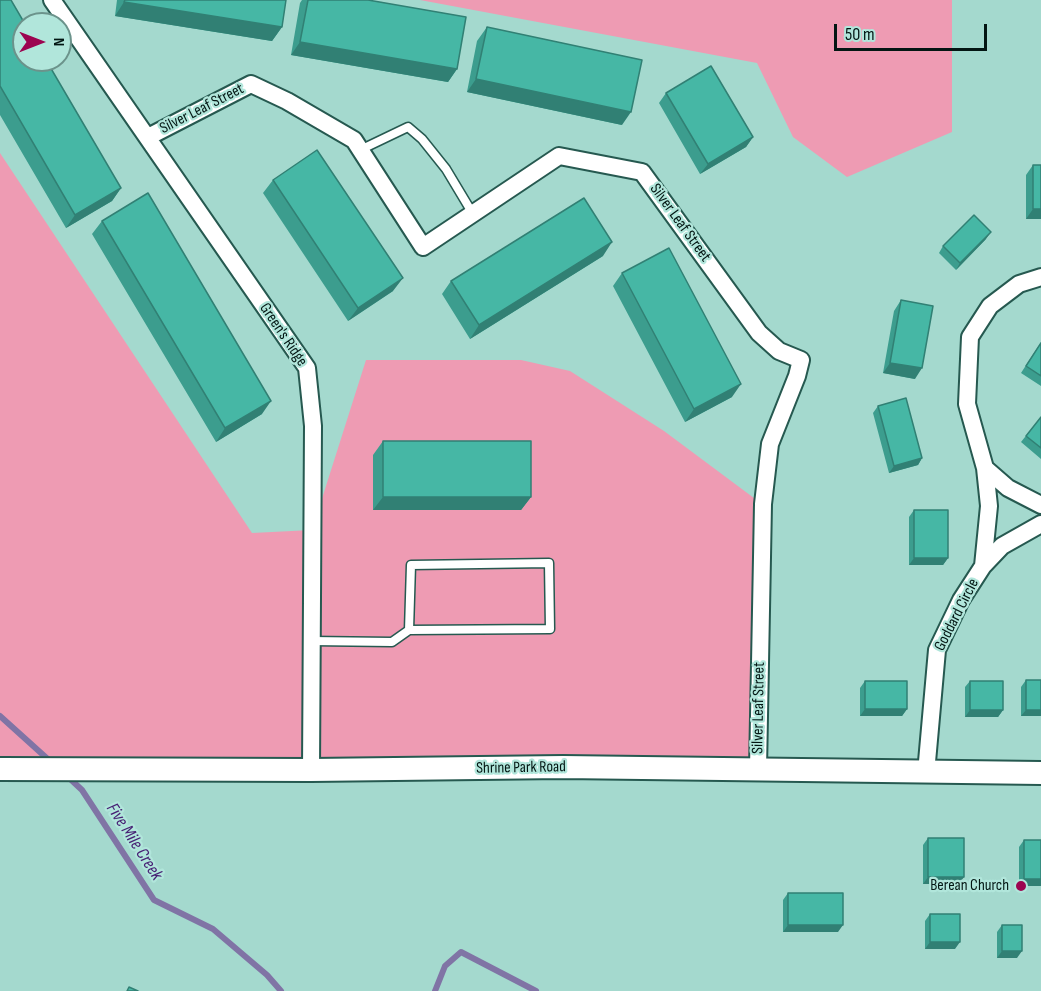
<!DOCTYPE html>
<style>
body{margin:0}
#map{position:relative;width:1041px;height:991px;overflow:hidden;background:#a4d9ce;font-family:"Sofia Sans Condensed",sans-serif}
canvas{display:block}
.north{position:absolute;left:12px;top:12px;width:60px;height:60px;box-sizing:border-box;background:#b1e6db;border:2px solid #6b938b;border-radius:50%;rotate:90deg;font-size:16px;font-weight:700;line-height:24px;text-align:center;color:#031613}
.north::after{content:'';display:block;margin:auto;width:21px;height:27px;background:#9c0450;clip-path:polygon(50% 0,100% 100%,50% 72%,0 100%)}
.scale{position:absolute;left:834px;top:24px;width:153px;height:27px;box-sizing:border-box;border:3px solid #031613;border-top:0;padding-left:8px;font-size:18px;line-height:21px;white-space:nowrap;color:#031613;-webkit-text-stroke:4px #b1e6db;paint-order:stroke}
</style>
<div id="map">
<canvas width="1041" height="991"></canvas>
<div class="north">N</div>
<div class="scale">50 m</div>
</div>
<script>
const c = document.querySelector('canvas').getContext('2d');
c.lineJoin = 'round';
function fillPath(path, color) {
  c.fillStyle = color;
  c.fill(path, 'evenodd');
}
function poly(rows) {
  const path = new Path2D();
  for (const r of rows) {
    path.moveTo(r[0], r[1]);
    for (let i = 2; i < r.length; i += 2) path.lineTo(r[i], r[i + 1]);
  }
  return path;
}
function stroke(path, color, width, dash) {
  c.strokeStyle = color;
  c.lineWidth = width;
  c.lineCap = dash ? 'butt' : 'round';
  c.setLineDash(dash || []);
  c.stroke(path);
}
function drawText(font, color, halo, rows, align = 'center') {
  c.font = font + ' "Sofia Sans Condensed",sans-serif';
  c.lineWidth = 4.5;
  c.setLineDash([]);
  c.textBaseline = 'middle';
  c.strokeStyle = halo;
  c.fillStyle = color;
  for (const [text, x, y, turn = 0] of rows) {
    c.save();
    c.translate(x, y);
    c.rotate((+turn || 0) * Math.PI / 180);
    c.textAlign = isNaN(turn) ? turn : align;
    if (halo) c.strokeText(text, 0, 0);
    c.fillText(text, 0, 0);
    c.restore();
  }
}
fillPath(poly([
 [420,0,952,0,952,132,847,177,793,137,757,63],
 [0,153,252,533,312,530,366,360,521,360,570,371,664,431,762,504,758,769,0,769]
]), '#ee9bb3');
stroke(poly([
 [0,716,51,762],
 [67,776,82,790,154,900,213,929,267,975,281,991],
 [435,991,445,966,461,952,536,991]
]), '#8074a5', 6);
const lane = poly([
 [360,150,408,127,422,139,446,169,473,214],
 [311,641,392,642,409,630,411,565,549,563,550,629,409,630]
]);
const street = poly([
 [52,0,307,368,313,426,311,770],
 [148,137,251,84,287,101,354,140,423,247,559,156,642,172,759,333,779,351,801,360,797,376,770,444,763,504,758,769],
 [985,468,1008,488,1041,505],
 [983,566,989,506,985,468,967,404,970,337,990,306,1019,284,1041,277],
 [926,773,937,650,961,600,983,566,1002,546,1041,524]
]);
const secondary = poly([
 [0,769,311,770,563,767,1041,773]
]);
stroke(lane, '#265950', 11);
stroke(street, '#265950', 20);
stroke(secondary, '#265950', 26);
stroke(lane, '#fff', 8);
stroke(street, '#fff', 16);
stroke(secondary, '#fff', 22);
fillPath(poly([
 [0,0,121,188,112,201,66,228,0,115],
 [117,0,286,0,282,27,272,41,115,16],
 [302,0,368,0,457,69,448,82,291,55,300,3],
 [487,27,622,125,467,92,477,41],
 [666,93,753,137,746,147,700,174,659,103],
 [1033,165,1041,219,1026,219,1026,175],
 [273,180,393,291,348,321,263,193],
 [102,221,262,414,216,442,92,234],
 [986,239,956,270,939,253,943,246],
 [603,256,470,339,442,294,451,281],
 [622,273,732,397,685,422,613,286],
 [901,300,915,379,883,373,894,311],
 [1041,342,1041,386,1021,373],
 [878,406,922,458,918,465,889,473,873,413],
 [1041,417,1041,459,1021,442],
 [383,441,531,497,521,510,373,510,373,455],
 [914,510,948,558,943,565,909,565,909,517],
 [1026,680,1041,716,1021,716,1021,687],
 [865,681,907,709,902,716,860,716,860,688],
 [970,681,1003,710,998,717,965,717,965,687],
 [928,838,959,884,923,884,923,845],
 [1024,840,1041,886,1019,886,1019,847],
 [788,893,838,932,783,932,783,900],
 [930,914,955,949,925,949,925,921],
 [1002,925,1017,958,997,958,997,932]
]), '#3c9d8e');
fillPath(poly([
 [124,2,282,27,272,41,115,16],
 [300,42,457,69,448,82,291,55],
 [476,79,631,112,622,125,467,92],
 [753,137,746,147,700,174,708,164],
 [121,188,112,201,66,228,75,215],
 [1033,209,1041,209,1041,219,1026,219],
 [991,232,986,239,956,270,960,263],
 [612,242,603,256,470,339,479,325],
 [403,278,393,291,348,321,358,308],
 [890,363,922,368,915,379,883,373],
 [741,384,732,397,685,422,694,409],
 [271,401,262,414,216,442,225,428],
 [922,458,918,465,889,473,894,466],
 [383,497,531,497,521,510,373,510],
 [914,558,948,558,943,565,909,565],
 [865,709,907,709,902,716,860,716],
 [970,710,1003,710,998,717,965,717],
 [1026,710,1041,710,1041,716,1021,716],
 [928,877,964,877,959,884,923,884],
 [1024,879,1041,879,1041,886,1019,886],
 [788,925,843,925,838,932,783,932],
 [930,942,960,942,955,949,925,949],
 [1002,951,1022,951,1017,958,997,958]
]), '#318074');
const building = poly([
 [0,0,11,0,25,24,24,24,24,60,46,60,121,188,75,215,0,86,0,0],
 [125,0,286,0,282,27,124,2,125,0],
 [308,0,368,0,466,17,457,69,300,42,308,0],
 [487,27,642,60,631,112,476,79,487,27],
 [711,66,753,137,708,164,666,93,711,66],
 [317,150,403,278,358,308,273,180,317,150],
 [1033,165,1041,165,1041,209,1033,209,1033,165],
 [148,193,271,401,225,428,102,221,148,193],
 [584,198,612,242,479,325,451,281,584,198],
 [974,215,991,232,960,263,943,246,974,215],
 [669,248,741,384,694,409,622,273,669,248],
 [901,300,933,306,922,368,890,363,901,300],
 [1041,343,1041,376,1026,366,1041,343],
 [906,398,922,458,894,466,878,406,906,398],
 [1041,417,1041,448,1026,436,1041,417],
 [383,441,531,441,531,497,383,497,383,441],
 [914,510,948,510,948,558,914,558,914,510],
 [1026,680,1041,680,1041,710,1026,710,1026,680],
 [865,681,907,681,907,709,865,709,865,681],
 [970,681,1003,681,1003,710,970,710,970,681],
 [928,838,964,838,964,877,928,877,928,838],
 [1024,840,1041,840,1041,879,1024,879,1024,840],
 [788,893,843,893,843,925,788,925,788,893],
 [930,914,960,914,960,942,930,942,930,914],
 [1002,925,1022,925,1022,951,1002,951,1002,925],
 [129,987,138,991,127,991,129,987]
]);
fillPath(building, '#46b7a5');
stroke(building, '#318074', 1.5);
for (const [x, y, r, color] of [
 [1021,886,6,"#9c0450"]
]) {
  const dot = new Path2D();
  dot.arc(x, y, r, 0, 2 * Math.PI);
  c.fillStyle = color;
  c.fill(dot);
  stroke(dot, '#b1e6db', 2);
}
drawText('16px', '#031613', '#b1e6db', [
 ["Silver Leaf Street",202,109,-27],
 ["Silver Leaf Street",680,223,54],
 ["Green's Ridge",283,335,56],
 ["Goddard Circle",957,615,-63],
 ["Silver Leaf Street",759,708,-89],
 ["Shrine Park Road",521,768,-1]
]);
drawText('16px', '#031613', '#b1e6db', [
 ["Berean Church",1009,886]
], 'right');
drawText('italic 18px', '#472174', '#b1e6db', [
 ["Five Mile Creek",134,842,57]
]);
</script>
